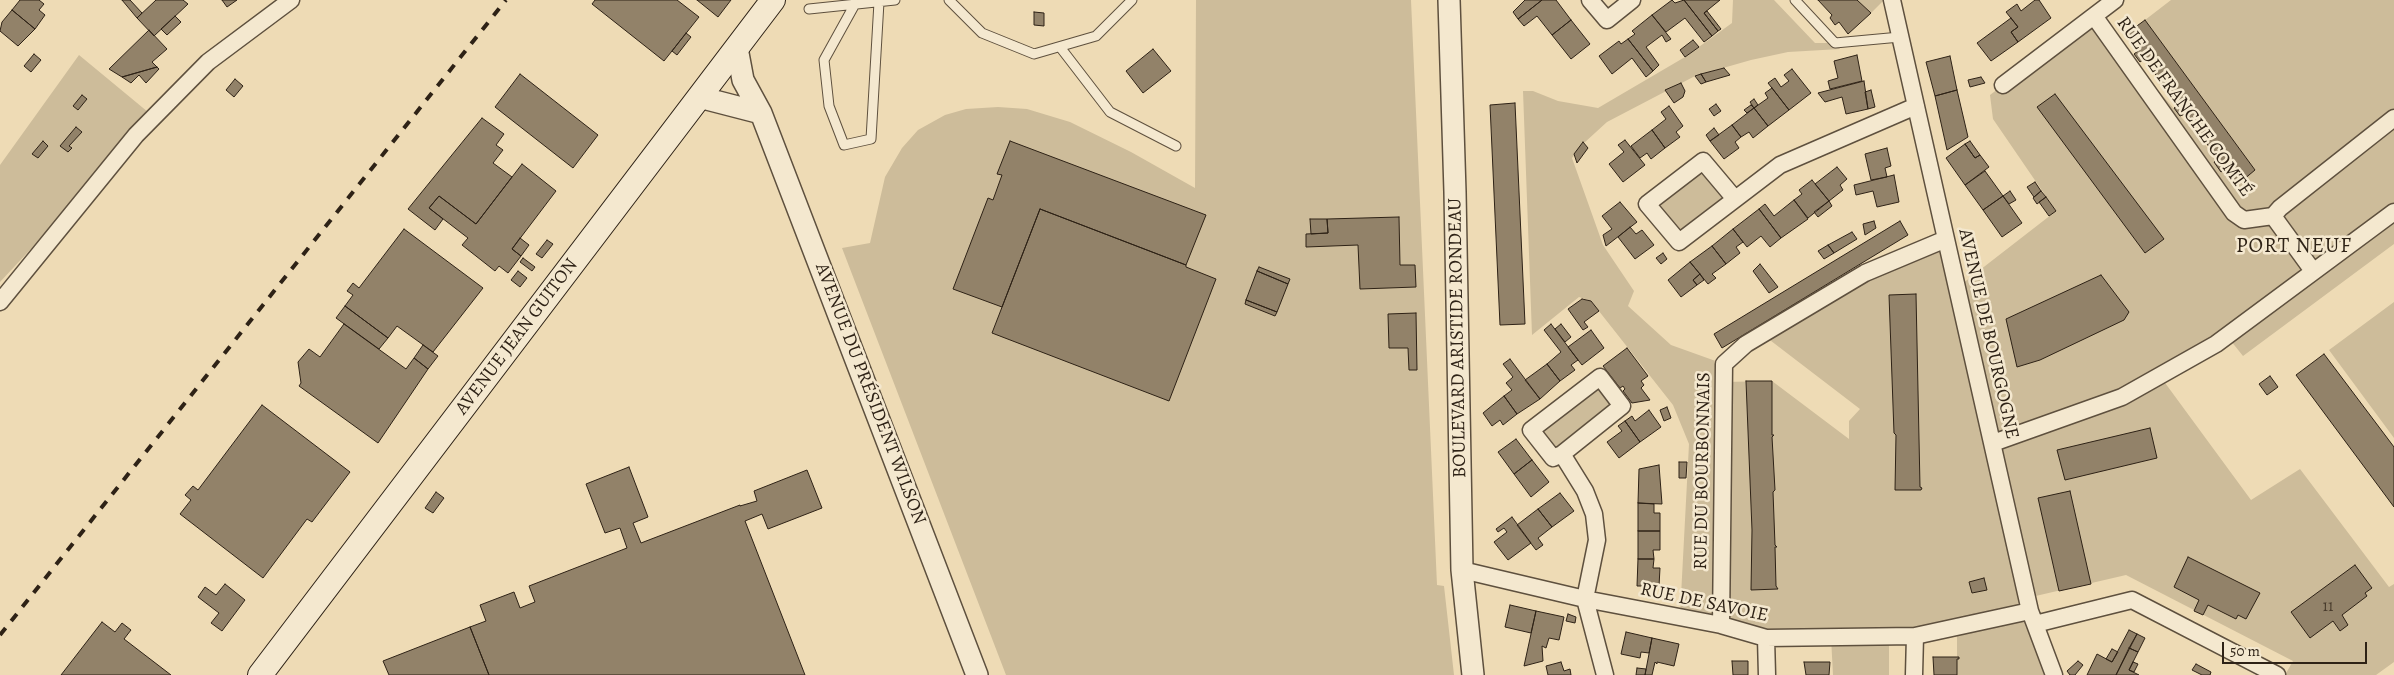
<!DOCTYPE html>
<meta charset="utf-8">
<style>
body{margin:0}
#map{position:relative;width:2394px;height:675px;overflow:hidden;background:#eedbb5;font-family:Alegreya,serif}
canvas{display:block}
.scale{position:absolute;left:2222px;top:642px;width:145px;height:22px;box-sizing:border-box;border:2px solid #2e2216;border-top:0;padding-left:6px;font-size:15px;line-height:18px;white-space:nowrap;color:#2e2216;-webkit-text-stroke:4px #f4e8cf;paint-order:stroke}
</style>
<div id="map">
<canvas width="2394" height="675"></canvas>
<div class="scale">50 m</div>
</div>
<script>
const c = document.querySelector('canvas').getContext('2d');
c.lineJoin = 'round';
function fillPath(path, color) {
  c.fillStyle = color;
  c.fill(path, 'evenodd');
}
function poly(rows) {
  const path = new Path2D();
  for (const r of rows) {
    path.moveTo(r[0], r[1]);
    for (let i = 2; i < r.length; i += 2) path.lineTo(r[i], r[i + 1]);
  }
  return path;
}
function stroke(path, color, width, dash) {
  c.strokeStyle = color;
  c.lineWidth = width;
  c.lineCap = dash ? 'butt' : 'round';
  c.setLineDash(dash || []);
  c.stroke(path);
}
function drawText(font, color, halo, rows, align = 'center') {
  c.font = font + ' Alegreya,serif';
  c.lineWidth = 5;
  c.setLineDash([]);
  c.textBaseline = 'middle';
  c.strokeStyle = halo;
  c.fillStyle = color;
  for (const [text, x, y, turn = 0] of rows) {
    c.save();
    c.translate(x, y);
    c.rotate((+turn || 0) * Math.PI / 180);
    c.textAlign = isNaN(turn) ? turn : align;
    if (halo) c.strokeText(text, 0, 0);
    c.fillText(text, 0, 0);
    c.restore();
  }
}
fillPath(poly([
 [1196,0,1411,0,1437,585,1444,586,1454,675,1006,675,842,248,870,243,885,177,902,148,918,130,945,115,966,109,998,107,1027,109,1070,122,1131,152,1195,188],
 [1733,0,1774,0,1815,43,1835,43,1840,49,1788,52,1751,60,1695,76,1607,122,1584,143,1572,158,1603,245,1634,291,1628,306,1671,345,1724,364,1724,382,1772,381,1849,439,1849,421,1860,409,1762,334,1946,239,1958,287,2056,211,1993,119,1990,95,2094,16,2238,183,2255,170,2145,20,2171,0,2394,0,2394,244,2243,356,2227,336,2160,376,2251,500,2300,469,2389,587,2394,584,2394,662,2376,675,2285,675,2293,661,2126,575,2027,598,2050,675,1957,675,1957,627,1889,636,1889,675,1833,675,1831,637,1766,638,1680,615,1689,444,1673,405,1591,301,1579,297,1532,335,1523,91,1533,91,1558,101,1598,108,1685,57,1732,23],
 [1857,0,1884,0,1871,13],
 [79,55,154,117,0,282,0,165],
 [1703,161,1735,199,1679,242,1647,204],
 [2394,302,2394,438,2329,350],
 [1600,377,1622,406,1553,458,1531,430]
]), '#cdbc9a');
const building = poly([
 [20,0,39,0,44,4,39,10,45,15,35,29,12,10,20,0],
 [122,0,130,0,142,13,137,18,122,0],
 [156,0,183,0,188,4,154,36,137,18,156,0],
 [222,0,237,0,227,7,222,0],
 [595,0,677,0,699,17,664,61,592,4,595,0],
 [697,0,731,0,718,17,697,0],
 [1525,0,1542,0,1518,19,1513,12,1525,0],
 [1542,0,1556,0,1571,20,1552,35,1537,16,1524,26,1518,19,1542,0],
 [1672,0,1675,3,1684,0,1712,36,1704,42,1685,18,1666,32,1652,15,1672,0],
 [1684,0,1720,0,1704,13,1718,31,1712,36,1684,0],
 [1818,0,1857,0,1871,13,1848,34,1839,22,1835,25,1830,18,1832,15,1818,0],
 [2035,0,2039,0,2051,18,2018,42,2011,32,2018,27,2006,12,2017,4,2021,11,2035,0],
 [12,10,35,29,18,46,0,31,2,22,12,10],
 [1707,11,1721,29,1718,31,1704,13,1707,11],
 [1034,12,1044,13,1044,26,1034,25,1034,12],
 [1652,15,1671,39,1666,42,1662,35,1646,47,1659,65,1653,71,1628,39,1635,34,1632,31,1652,15],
 [175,16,181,22,167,35,161,29,175,16],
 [2011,18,2018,27,2011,32,2018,42,1991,61,1977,43,2011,18],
 [1571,20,1590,44,1571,59,1552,35,1571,20],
 [2145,20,2255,170,2237,185,2225,169,2221,172,2214,162,2218,159,2185,114,2180,116,2174,108,2178,105,2144,59,2140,62,2134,54,2138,51,2126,34,2145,20],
 [149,30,167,49,152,62,157,67,122,77,109,69,149,30],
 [686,33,691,37,677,55,672,51,686,33],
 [1628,39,1653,71,1646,77,1632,58,1612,74,1599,56,1619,41,1621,44,1628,39],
 [1693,40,1699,47,1685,57,1680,50,1693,40],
 [1153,49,1171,71,1143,93,1126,71,1153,49],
 [34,54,41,60,31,72,24,66,34,54],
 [1857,55,1862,81,1830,89,1828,81,1838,78,1834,61,1857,55],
 [1950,56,1957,90,1935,96,1926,62,1950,56],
 [157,67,159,69,146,83,139,75,131,83,122,77,157,67],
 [1724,68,1730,75,1706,82,1701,74,1724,68],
 [1792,69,1811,93,1789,110,1768,83,1775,78,1781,87,1789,81,1784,75,1792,69],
 [520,74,598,135,573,168,495,107,520,74],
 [1701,74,1706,82,1701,84,1695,76,1701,74],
 [1981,77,1985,83,1970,87,1968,80,1981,77],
 [235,79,243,86,234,97,226,90,235,79],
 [1864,81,1868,109,1846,114,1842,97,1825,102,1818,93,1864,81],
 [1681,83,1685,91,1683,97,1674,103,1665,90,1681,83],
 [1772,88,1789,110,1768,126,1754,108,1768,98,1765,93,1772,88],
 [1871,90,1875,107,1868,109,1865,92,1871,90],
 [1957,90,1968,137,1947,150,1935,96,1957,90],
 [2055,94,2164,239,2145,253,2037,107,2055,94],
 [82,95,87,99,78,110,73,106,82,95],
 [1754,99,1758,105,1754,108,1750,102,1754,99],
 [1515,103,1525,324,1500,325,1490,105,1515,103],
 [1716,104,1721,111,1714,116,1709,109,1716,104],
 [1751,105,1754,108,1747,113,1744,110,1751,105],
 [1669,106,1683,126,1676,132,1680,137,1665,148,1652,130,1666,119,1661,112,1669,106],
 [1754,108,1768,126,1753,138,1749,132,1741,137,1732,125,1754,108],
 [482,118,504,134,496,145,503,150,493,163,512,177,476,224,439,196,429,208,443,219,435,230,408,209,482,118],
 [1732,125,1741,137,1735,142,1739,148,1724,159,1710,141,1732,125],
 [76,127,82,132,69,146,72,148,68,152,60,146,76,127],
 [1714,128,1719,135,1710,141,1706,135,1714,128],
 [1652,130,1665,148,1651,159,1647,153,1640,158,1631,146,1652,130],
 [1625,140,1645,165,1623,182,1609,164,1624,152,1618,145,1625,140],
 [43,141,48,146,38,158,32,154,43,141],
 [1010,141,1206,215,1186,265,1040,209,1002,307,953,289,988,198,993,200,1002,175,997,174,1010,141],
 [1970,141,1980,155,1975,158,1965,144,1970,141],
 [1583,142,1588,148,1577,163,1574,154,1583,142],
 [1965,144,1975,158,1980,155,1989,167,1965,185,1946,158,1965,144],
 [1887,148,1891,166,1885,168,1887,177,1871,180,1865,154,1887,148],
 [522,164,556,191,512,249,521,256,508,273,499,266,495,271,462,245,468,238,429,208,439,196,476,224,522,164],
 [1837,167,1847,179,1840,185,1843,190,1829,201,1815,184,1837,167],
 [1985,171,2003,196,1983,210,1965,185,1985,171],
 [1894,175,1899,202,1877,207,1873,191,1856,195,1854,185,1894,175],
 [1812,180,1829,201,1808,218,1794,200,1802,194,1799,190,1812,180],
 [2035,182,2041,191,2034,197,2027,187,2035,182],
 [2010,191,2016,200,2009,204,2003,196,2010,191],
 [2041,191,2046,197,2037,204,2033,198,2041,191],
 [2003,196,2022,223,2002,237,1983,210,2003,196],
 [2046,197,2056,211,2049,216,2039,202,2046,197],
 [1794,200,1808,219,1781,238,1759,209,1765,204,1774,216,1794,200],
 [1829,201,1832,206,1818,217,1814,212,1829,201],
 [1620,202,1637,222,1606,246,1603,235,1612,229,1602,216,1620,202],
 [1040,209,1186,265,1186,267,1216,279,1169,401,992,333,1040,209],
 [1759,209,1781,238,1770,247,1761,236,1747,247,1733,229,1759,209],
 [1399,217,1400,265,1415,265,1416,287,1360,289,1358,245,1306,247,1306,234,1328,233,1327,219,1399,217],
 [1310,219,1327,219,1328,233,1311,234,1310,219],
 [1874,221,1876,228,1865,235,1863,224,1874,221],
 [1900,221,1908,235,1722,348,1714,334,1900,221],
 [1630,227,1636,234,1642,230,1654,245,1635,259,1618,237,1630,227],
 [404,229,483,288,433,352,397,326,388,338,345,306,353,295,347,291,353,283,359,288,404,229],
 [1733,229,1743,242,1736,247,1740,253,1726,264,1712,246,1733,229],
 [1852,232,1857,239,1834,253,1828,245,1852,232],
 [520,238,529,245,521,256,512,249,520,238],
 [547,240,553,244,542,258,536,254,547,240],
 [1828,245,1834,253,1824,259,1818,251,1828,245],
 [1712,246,1726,264,1712,274,1716,278,1708,284,1690,262,1712,246],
 [1663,253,1667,259,1661,264,1656,258,1663,253],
 [523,258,535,267,532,271,520,262,523,258],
 [1690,262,1700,274,1693,280,1697,285,1681,297,1668,280,1690,262],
 [1760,264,1778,287,1769,293,1753,271,1760,264],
 [1259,267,1290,279,1288,284,1257,271,1259,267],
 [518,271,527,278,520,287,511,280,518,271],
 [1257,271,1288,284,1277,312,1246,300,1257,271],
 [1700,274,1704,280,1697,285,1693,280,1700,274],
 [2101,275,2129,312,2124,320,2040,360,2017,367,2006,319,2101,275],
 [1916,294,1920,487,1922,488,1921,490,1895,490,1896,435,1894,433,1889,295,1916,294],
 [1582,299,1591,301,1599,311,1584,322,1588,327,1583,330,1568,309,1582,299],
 [1246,300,1277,312,1275,316,1245,304,1246,300],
 [345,306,388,338,379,349,336,318,345,306],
 [1416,313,1417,370,1409,370,1408,348,1389,348,1388,314,1416,313],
 [344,324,406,369,414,358,428,369,378,443,299,386,301,383,298,362,309,349,320,357,344,324],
 [1551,324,1578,360,1571,365,1575,370,1560,381,1547,364,1561,352,1544,330,1551,324],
 [1561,324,1571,337,1565,342,1555,329,1561,324],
 [1591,330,1604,348,1582,365,1568,347,1591,330],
 [423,345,438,356,428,369,414,358,423,345],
 [1627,348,1648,376,1641,381,1644,385,1641,388,1650,400,1632,403,1623,391,1625,389,1623,386,1620,388,1603,366,1627,348],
 [2324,354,2394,447,2394,507,2296,375,2324,354],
 [1510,359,1540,399,1517,414,1504,396,1512,390,1506,383,1513,377,1503,364,1510,359],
 [1547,364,1560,381,1540,399,1525,380,1547,364],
 [2270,376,2278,387,2267,395,2259,384,2270,376],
 [1746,381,1772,381,1772,435,1774,435,1772,437,1775,490,1773,492,1775,545,1777,547,1775,547,1776,586,1778,589,1751,590,1752,530,1746,381],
 [1504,396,1517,414,1503,425,1500,420,1492,426,1483,413,1504,396],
 [262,405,350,472,312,522,307,519,263,578,180,514,191,500,185,495,193,486,198,490,262,405],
 [1667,407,1671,418,1664,421,1660,410,1667,407],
 [1649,410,1661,427,1640,442,1625,421,1632,416,1635,421,1649,410],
 [1625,421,1640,442,1619,458,1607,442,1622,431,1618,426,1625,421],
 [2150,428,2157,458,2065,480,2057,450,2150,428],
 [1516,439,1532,460,1514,474,1498,452,1516,439],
 [1532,460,1549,482,1531,497,1514,474,1532,460],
 [1679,462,1687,462,1686,478,1679,478,1679,462],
 [1659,465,1662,504,1638,503,1639,469,1659,465],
 [629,467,648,517,633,523,641,543,740,505,740,506,757,501,754,491,807,470,822,508,768,529,762,514,745,521,805,675,489,675,470,627,486,621,480,605,514,592,520,608,535,602,529,586,627,548,620,528,605,533,586,484,629,467],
 [2070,491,2091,584,2059,591,2038,498,2070,491],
 [436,492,444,498,433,513,425,508,436,492],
 [1560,493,1574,511,1552,527,1538,509,1560,493],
 [1638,503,1654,504,1654,513,1660,513,1660,531,1638,531,1638,503],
 [1538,509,1552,527,1538,538,1543,545,1536,550,1517,525,1538,509],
 [1512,517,1531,543,1508,560,1494,542,1507,532,1504,528,1498,532,1496,529,1512,517],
 [1638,531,1660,531,1660,550,1653,550,1654,559,1638,559,1638,531],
 [2188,557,2260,593,2246,619,2238,615,2236,619,2208,605,2203,615,2194,611,2199,600,2174,587,2188,557],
 [1638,559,1654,559,1653,568,1660,568,1659,586,1637,586,1638,559],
 [2355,565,2372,588,2365,593,2367,596,2342,615,2348,625,2340,631,2333,621,2310,638,2291,612,2355,565],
 [1984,578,1987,590,1972,593,1969,582,1984,578],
 [225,584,245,600,222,631,211,623,219,613,198,597,205,587,216,595,225,584],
 [1510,605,1536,611,1531,633,1505,627,1510,605],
 [1536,611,1564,617,1559,640,1549,638,1546,648,1542,646,1543,661,1524,666,1536,611],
 [1568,614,1576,617,1575,623,1566,621,1568,614],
 [102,622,115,632,122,623,131,630,124,639,171,675,61,675,102,622],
 [470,627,489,675,389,675,383,661,470,627],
 [2129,630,2137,634,2116,675,2087,675,2097,654,2112,662,2129,630],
 [1626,632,1652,638,1649,653,1641,652,1640,658,1621,654,1626,632],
 [2137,634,2145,638,2138,652,2129,648,2137,634],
 [1652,638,1679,644,1674,666,1657,662,1657,664,1655,662,1652,675,1645,675,1652,638],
 [2129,648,2138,652,2129,670,2139,675,2116,675,2129,648],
 [2112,649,2118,652,2112,662,2106,659,2112,649],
 [1933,657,1959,657,1959,659,1957,659,1957,675,1934,675,1933,657],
 [1732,661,1748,661,1748,675,1733,675,1732,661],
 [2078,661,2083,665,2075,675,2070,675,2067,671,2078,661],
 [1561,662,1564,671,1570,669,1571,675,1548,675,1546,666,1561,662],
 [1804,662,1830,662,1829,675,1806,675,1804,662],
 [2133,662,2138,664,2134,672,2129,670,2133,662],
 [2196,664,2211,672,2210,675,2202,675,2192,670,2196,664],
 [1637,668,1646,669,1645,675,1636,675,1637,668]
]);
fillPath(building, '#928269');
stroke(building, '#2e2216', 1);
const service = poly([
 [949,0,982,33,1034,54,1096,36,1132,0],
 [1795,0,1835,43,1900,37],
 [855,4,824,60,829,106,844,145,871,139,879,2],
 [809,9,895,0],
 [1060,47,1110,112,1176,146]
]);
const minor = poly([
 [1590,0,1607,20,1632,0],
 [1892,0,2030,611,2054,675],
 [2094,16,2234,213,2244,220,2273,216],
 [2003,85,2115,0],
 [1735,199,1703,161,1647,204,1679,242,1780,165,1916,106],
 [2313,271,2273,216,2280,208,2394,118],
 [0,302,136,135,208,62,291,0],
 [1600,377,1622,406,1562,454,1553,458,1531,430,1600,377],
 [1993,443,2122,397,2216,344,2394,212],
 [1562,454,1585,491,1594,514,1597,540,1585,599,1605,675],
 [1462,570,1585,599,1721,625,1766,638,1915,636,2030,611],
 [2035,624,2132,600,2277,675],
 [1721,625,1724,364,1746,344,1865,273,1946,239],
 [1766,638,1767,675],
 [1914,675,1915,636]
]);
const tertiary = poly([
 [1449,0,1455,192,1462,570,1473,675],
 [737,48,743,80,761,113,977,675],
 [699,97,761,113]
]);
const secondary = poly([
 [260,675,773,0]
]);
stroke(service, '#5e503e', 11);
stroke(minor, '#5e503e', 19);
stroke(tertiary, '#5e503e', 24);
stroke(secondary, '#2e2216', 26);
stroke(service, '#f4e8cf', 9);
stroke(minor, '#f4e8cf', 16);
stroke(tertiary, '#f4e8cf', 21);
stroke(secondary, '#f4e8cf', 24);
stroke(poly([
 [0,635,506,0]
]), '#2e2216', 4, [9, 9]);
drawText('16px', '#473a2b', null, [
 ["11",2328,607]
]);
drawText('19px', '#2e2216', '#f4e8cf', [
 ["RUE DE FRANCHE COMTÉ",2184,107,54],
 ["AVENUE DE BOURGOGNE",1988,334,77],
 ["AVENUE JEAN GUITON",517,337,-53],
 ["BOULEVARD ARISTIDE RONDEAU",1458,338,-91],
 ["AVENUE DU PRÉSIDENT WILSON",870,394,69],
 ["RUE DU BOURBONNAIS",1703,471,-89],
 ["RUE DE SAVOIE",1704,603,12]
]);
c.letterSpacing = '1px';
drawText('21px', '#2e2216', '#f4e8cf', [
 ["PORT NEUF",2294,247]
]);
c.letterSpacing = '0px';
</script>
